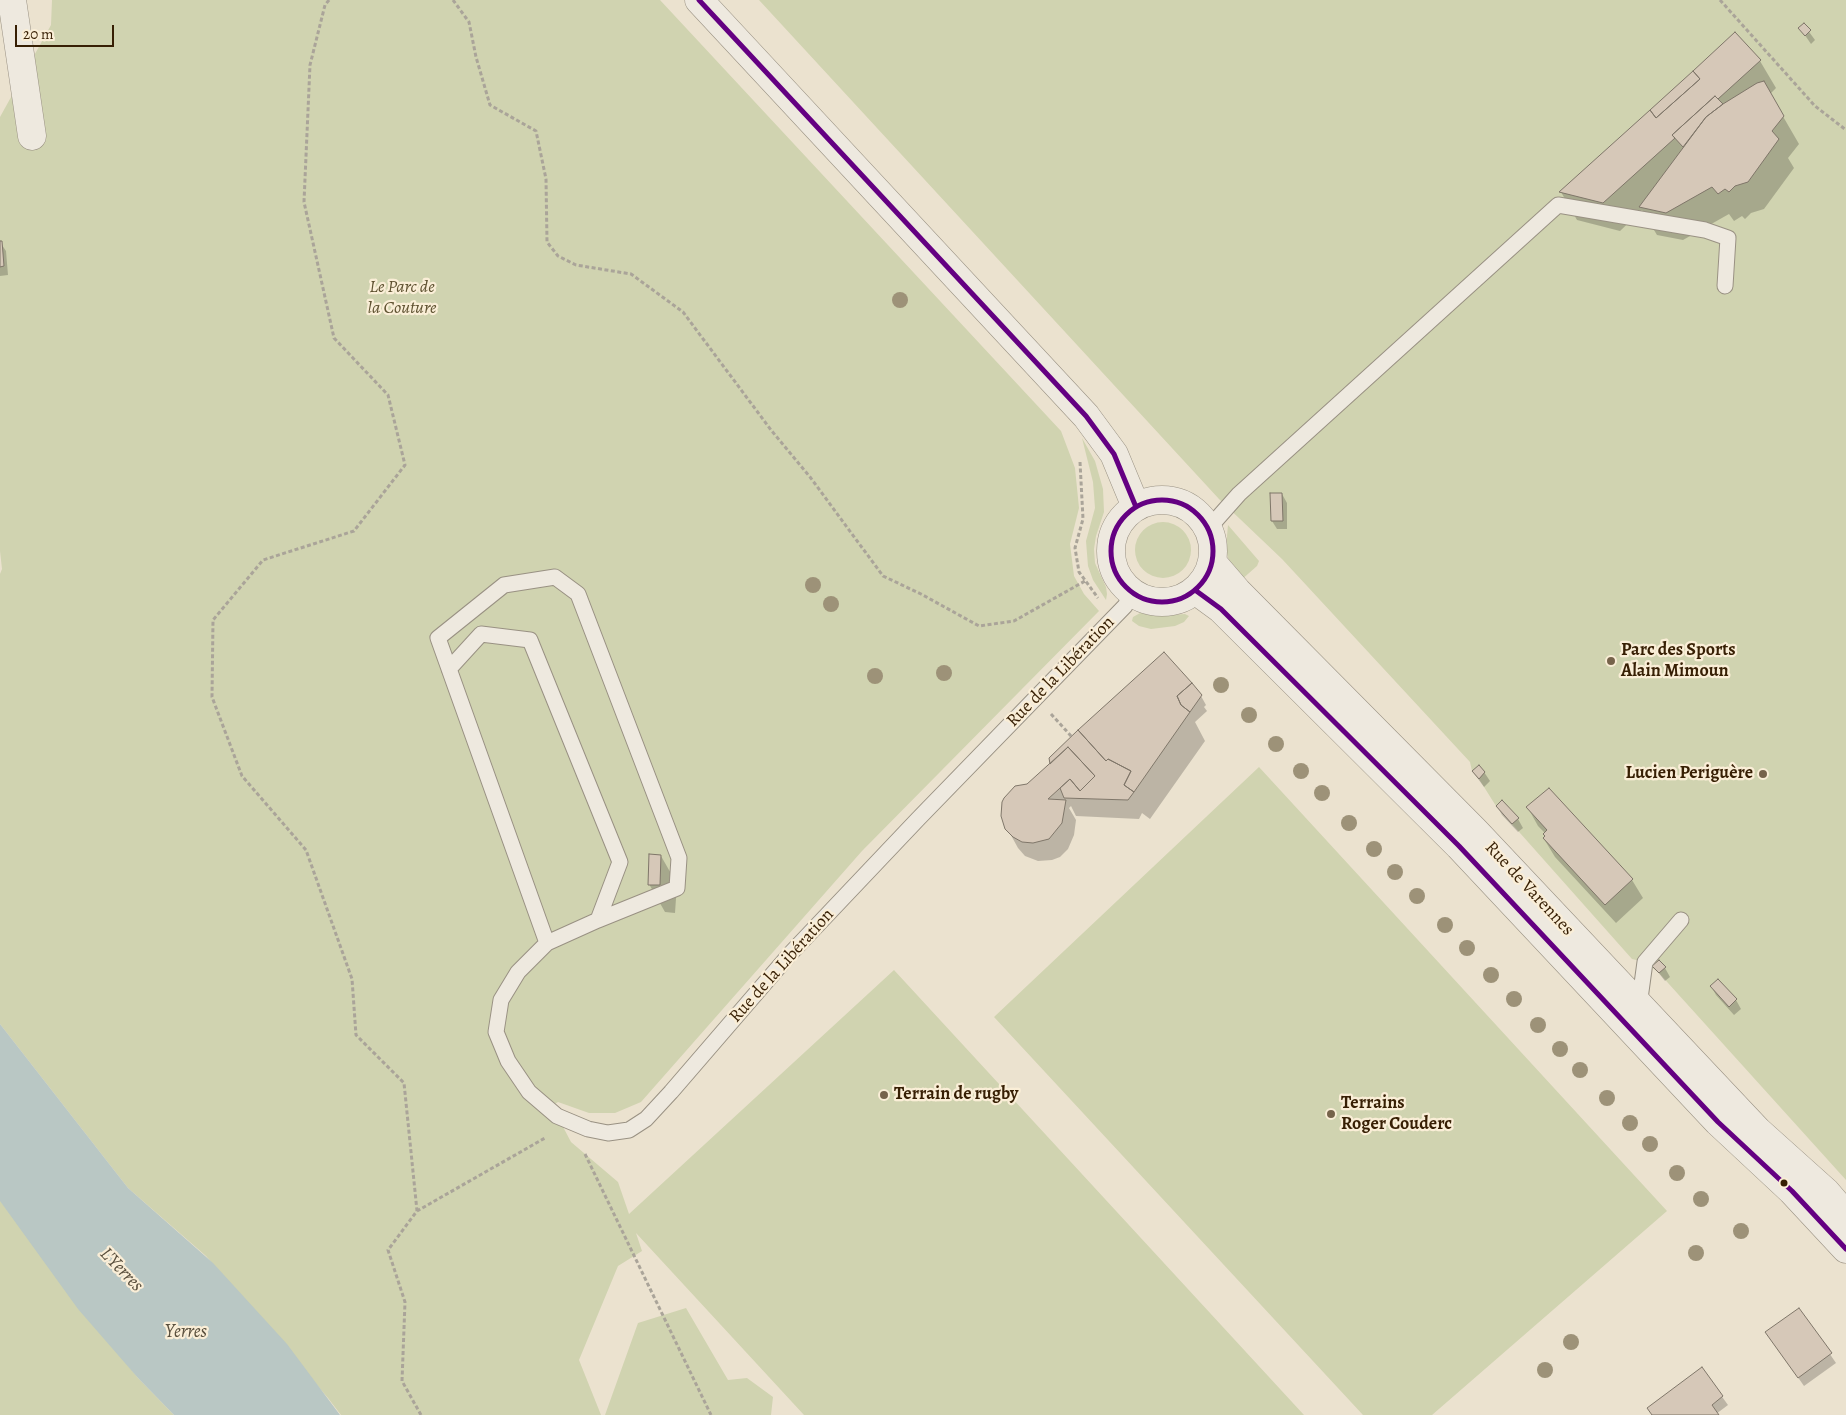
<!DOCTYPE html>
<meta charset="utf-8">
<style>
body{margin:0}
#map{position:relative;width:1846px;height:1415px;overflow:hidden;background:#ebe2cf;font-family:Alegreya,serif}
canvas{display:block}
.scale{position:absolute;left:15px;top:25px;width:99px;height:22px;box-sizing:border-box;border:2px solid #371f04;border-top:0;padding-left:6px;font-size:15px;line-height:18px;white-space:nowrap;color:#371f04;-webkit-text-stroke:4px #faeed7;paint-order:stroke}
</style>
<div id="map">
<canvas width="1846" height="1415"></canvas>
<div class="scale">20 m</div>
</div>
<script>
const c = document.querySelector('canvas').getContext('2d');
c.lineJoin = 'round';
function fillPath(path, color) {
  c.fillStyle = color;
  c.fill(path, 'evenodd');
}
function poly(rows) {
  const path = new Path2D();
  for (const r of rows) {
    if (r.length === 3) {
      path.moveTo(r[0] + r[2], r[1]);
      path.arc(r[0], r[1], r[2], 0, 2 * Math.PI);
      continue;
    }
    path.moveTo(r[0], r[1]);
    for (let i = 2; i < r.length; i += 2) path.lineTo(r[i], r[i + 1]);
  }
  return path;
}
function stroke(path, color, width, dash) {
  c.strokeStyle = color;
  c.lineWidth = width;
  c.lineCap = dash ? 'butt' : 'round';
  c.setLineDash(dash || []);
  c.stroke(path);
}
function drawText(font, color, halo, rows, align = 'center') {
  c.font = font + ' Alegreya,serif';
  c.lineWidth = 4.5;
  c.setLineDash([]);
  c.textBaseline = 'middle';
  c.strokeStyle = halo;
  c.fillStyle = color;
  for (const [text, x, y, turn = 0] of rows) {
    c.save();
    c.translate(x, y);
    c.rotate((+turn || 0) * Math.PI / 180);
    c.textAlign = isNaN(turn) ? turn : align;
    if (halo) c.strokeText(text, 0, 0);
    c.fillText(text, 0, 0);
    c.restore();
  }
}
fillPath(poly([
 [52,0,660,0,1061,431,1075,468,1079,508,1070,544,1074,576,1084,594,1099,611,862,851,641,1102,615,1113,589,1113,558,1102,552,1106,571,1142,618,1182,629,1214,894,970,1304,1415,804,1415,636,1233,642,1251,618,1266,579,1360,601,1415,341,1415,328,1398,206,1256,128,1188,0,1024,0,574,2,569,0,551,0,117,51,25],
 [759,0,1846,0,1846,1180,1659,973,1645,962,1632,959,1496,806,1479,779,1472,771,1470,762,1282,559,1219,499],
 [1082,438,1095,461,1103,489,1104,512,1096,536,1094,549,1095,563,1106,587,1107,594,1106,600,1093,580,1088,566,1086,541,1095,508,1093,482],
 [1163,550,28],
 [1228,525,1259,561,1257,566,1240,581,1228,558,1226,547],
 [1142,612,1158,616,1185,614,1189,616,1184,622,1175,626,1151,629,1139,626,1132,621,1133,617],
 [1259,767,1667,1211,1432,1415,1363,1415,994,1017],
 [0,1200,138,1378,174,1415,0,1415],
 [686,1308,728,1380,747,1378,773,1397,771,1415,605,1415,638,1323]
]), '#d0d3b0');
fillPath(poly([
 [0,1024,128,1188,213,1263,287,1344,340,1415,174,1415,138,1378,78,1309,0,1201]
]), '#b9c7c4');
fillPath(poly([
 [1804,25,1815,40,1811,44,1800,28],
 [1760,61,1776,88,1770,94,1799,144,1788,158,1794,168,1764,209,1751,213,1745,219,1742,216,1734,221,1729,214,1683,240,1657,235,1642,210,1620,231,1577,220,1561,192],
 [0,242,6,251,8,275,0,276],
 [1282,494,1287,503,1287,529,1277,529,1272,521],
 [1201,696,1206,705,1204,707,1207,711,1195,722,1205,741,1150,819,1142,813,1139,819,1076,816,1071,806,1069,808,1076,820,1074,835,1068,849,1060,857,1052,860,1038,861,1025,856,1018,848,1007,828,1027,785],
 [1473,772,1484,772,1490,781,1484,787],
 [1549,789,1632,880,1643,898,1616,923,1555,857,1544,839,1546,837,1545,833,1538,826,1528,808],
 [1497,806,1518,819,1523,828,1518,832,1502,815],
 [661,856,677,884,675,913,665,912,649,884],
 [1654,967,1665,968,1670,977,1665,981],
 [1711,986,1736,1000,1741,1009,1734,1015,1716,995],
 [1799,1309,1836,1363,1804,1386,1767,1333],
 [1702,1369,1728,1405,1716,1414,1718,1415,1652,1415]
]), '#0003');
const building = poly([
 [1804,23,1811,30,1805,36,1798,28,1804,23],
 [1735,32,1761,60,1718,99,1715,96,1672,135,1675,138,1603,203,1559,192,1650,110,1656,118,1700,79,1693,71,1735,32],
 [1693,71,1700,79,1656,118,1650,110,1693,71],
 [1764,81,1784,116,1772,131,1779,139,1748,182,1735,186,1729,192,1725,189,1718,194,1712,187,1666,213,1639,207,1706,117,1723,104,1757,83,1764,81],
 [1715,96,1723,104,1706,117,1683,147,1672,135,1715,96],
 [0,241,2,241,4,266,0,267,0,241],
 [1270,493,1282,493,1283,521,1271,521,1270,493],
 [1164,652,1192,683,1177,696,1181,705,1190,712,1134,792,1124,785,1131,771,1108,759,1106,761,1078,730,1164,652],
 [1192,683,1202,695,1190,712,1181,705,1177,696,1192,683],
 [1078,730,1106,761,1108,759,1131,771,1124,785,1134,792,1128,800,1064,798,1060,788,1070,779,1080,791,1095,776,1068,747,1050,764,1049,758,1078,730],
 [1068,747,1095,776,1080,791,1070,779,1048,799,1066,800,1062,823,1049,839,1033,843,1022,842,1013,837,1005,829,1001,816,1002,802,1004,798,1015,786,1027,784,1068,747],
 [1479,765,1485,772,1479,779,1472,771,1479,765],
 [1549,788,1633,879,1605,905,1543,838,1545,836,1543,834,1547,830,1526,807,1549,788],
 [1502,800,1519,818,1512,824,1496,806,1502,800],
 [649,854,661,855,660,885,648,885,649,854],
 [1659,960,1666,967,1659,973,1652,966,1659,960],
 [1718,979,1737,999,1729,1007,1710,986,1718,979],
 [1799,1308,1832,1353,1798,1378,1765,1332,1799,1308],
 [1702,1367,1723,1396,1712,1405,1719,1415,1652,1415,1647,1408,1702,1367]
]);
fillPath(building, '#d6c8b8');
stroke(building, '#7f7669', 1);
const service = poly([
 [1208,529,1239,494,1558,205,1705,230,1728,238,1725,286],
 [449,669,481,634,530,640,620,862,598,920,547,943,518,972,501,1000,496,1032,508,1061,529,1092,557,1116,588,1129,608,1133,629,1130,646,1119,671,1092,790,954,918,819,1125,606,1132,593],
 [547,943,438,638,504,585,555,577,578,594,679,858,677,888,598,920],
 [1639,1006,1645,962,1681,920]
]);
const minor = poly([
 [12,0,32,136]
]);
const tertiary = poly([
 [699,0,1086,416,1114,454,1136,507],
 [1162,551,51],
 [1212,562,1237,591,1475,831,1758,1131,1826,1192,1846,1215],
 [1195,590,1221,609,1459,846,1718,1122,1792,1191,1846,1249]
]);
stroke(service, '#999183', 17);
stroke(minor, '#999183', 29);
stroke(tertiary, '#999183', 29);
stroke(poly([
 [329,0,325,5,310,65,304,202,334,338,388,395,405,465,354,531,263,560,213,620,212,697,242,776,306,850,352,979,356,1035,404,1083,417,1211],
 [453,0,469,22,476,57,490,105,536,131,546,179,547,242,558,256,576,265,631,274,683,312,771,430,810,477,883,576,921,594,979,626,1014,621,1085,581],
 [1720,0,1815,106,1846,130],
 [1080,462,1083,519,1075,548,1079,572,1098,598],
 [1051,714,1072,737],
 [585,1154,711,1415],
 [421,1415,402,1381,405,1302,388,1250,417,1211,545,1138]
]), '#aaa499', 3, [4, 2.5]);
stroke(service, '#eee9df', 15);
stroke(minor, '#eee9df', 28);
stroke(tertiary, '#eee9df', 28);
stroke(poly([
 [699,0,1086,416,1114,454,1136,507],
 [1162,551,51],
 [1195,590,1221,609,1459,846,1718,1122,1792,1191,1846,1249]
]), '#640082', 5);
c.fillStyle = '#9d9278';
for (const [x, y] of [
 [900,300],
 [813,585],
 [831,604],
 [944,673],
 [875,676],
 [1221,685],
 [1249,715],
 [1276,744],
 [1301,771],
 [1322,793],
 [1349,823],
 [1374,849],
 [1395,872],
 [1417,896],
 [1445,925],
 [1467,948],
 [1491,975],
 [1514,999],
 [1538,1025],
 [1560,1049],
 [1580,1070],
 [1607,1098],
 [1630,1123],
 [1650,1144],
 [1677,1173],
 [1701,1199],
 [1741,1231],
 [1696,1253],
 [1571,1342],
 [1545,1370]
]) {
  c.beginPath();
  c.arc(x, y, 8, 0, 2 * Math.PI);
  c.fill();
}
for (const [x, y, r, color] of [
 [1611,661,5,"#76634b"],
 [1763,774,5,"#76634b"],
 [884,1095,5,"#76634b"],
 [1331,1114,5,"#76634b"],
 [1784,1183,4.5,"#371f04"]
]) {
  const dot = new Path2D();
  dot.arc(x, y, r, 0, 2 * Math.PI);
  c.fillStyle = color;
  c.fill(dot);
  stroke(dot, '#faeed7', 2);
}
drawText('italic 18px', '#5e5130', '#faeed7', [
 ["Le Parc de",402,288],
 ["la Couture",402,309]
]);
drawText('bold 18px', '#371f04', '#faeed7', [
 ["Parc des Sports",1621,651],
 ["Alain Mimoun",1621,672],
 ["Lucien Periguère",1753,774,"right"],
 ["Terrain de rugby",894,1095],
 ["Terrains",1341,1104],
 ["Roger Couderc",1341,1125]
], 'left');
drawText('18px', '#371f04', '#faeed7', [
 ["Rue de la Libération",1061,672,-46],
 ["Rue de Varennes",1529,889,47],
 ["Rue de la Libération",782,966,-48]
]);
drawText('italic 19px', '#584e3c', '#faeed7', [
 ["L'Yerres",121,1270,46],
 ["Yerres",186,1332]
]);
</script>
